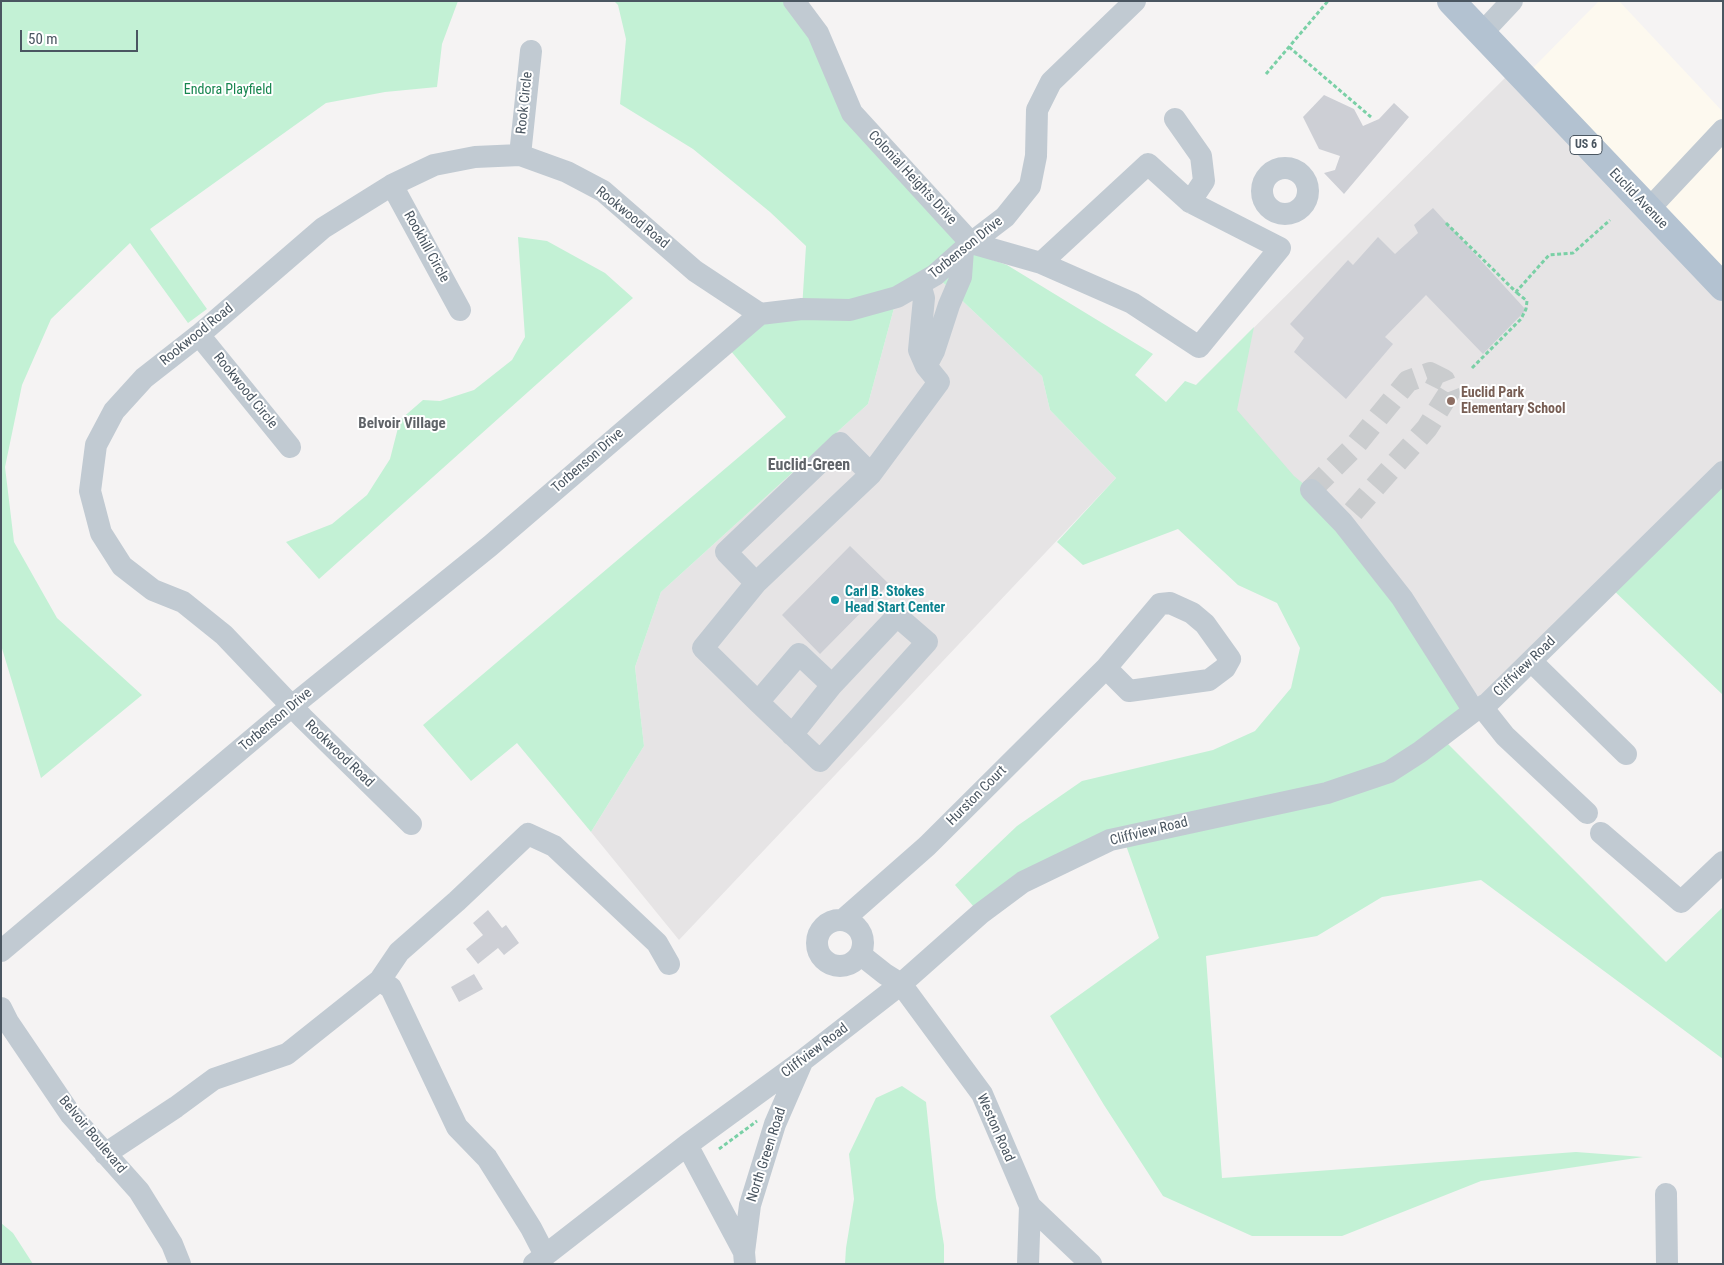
<!DOCTYPE html>
<style>
body{margin:0}
#map{position:relative;width:1724px;height:1265px;overflow:hidden;background:#f5f3f3;font-family:"Roboto Condensed",sans-serif}
canvas{display:block}
.frame{position:absolute;inset:0;border:2px solid #4a5661;pointer-events:none}
.scale{position:absolute;left:20px;top:30px;width:118px;height:22px;box-sizing:border-box;border:2px solid #4a5661;border-top:0;padding-left:6px;font-size:15px;line-height:18px;white-space:nowrap;color:#4a5661;-webkit-text-stroke:4px #fff;paint-order:stroke}
</style>
<div id="map">
<canvas width="1724" height="1265"></canvas>
<div class="frame"></div>
<div class="scale">50 m</div>
</div>
<script>
const c = document.querySelector('canvas').getContext('2d');
c.lineJoin = 'round';
function fillPath(path, color) {
  c.fillStyle = color;
  c.fill(path, 'evenodd');
}
function poly(rows) {
  const path = new Path2D();
  for (const r of rows) {
    if (r.length === 3) {
      path.moveTo(r[0] + r[2], r[1]);
      path.arc(r[0], r[1], r[2], 0, 2 * Math.PI);
      continue;
    }
    path.moveTo(r[0], r[1]);
    for (let i = 2; i < r.length; i += 2) path.lineTo(r[i], r[i + 1]);
  }
  return path;
}
function stroke(path, color, width, dash) {
  c.strokeStyle = color;
  c.lineWidth = width;
  c.lineCap = dash ? 'butt' : 'round';
  c.setLineDash(dash || []);
  c.stroke(path);
}
function drawText(font, color, halo, rows, align = 'center') {
  c.font = font + ' "Roboto Condensed",sans-serif';
  c.lineWidth = 4;
  c.setLineDash([]);
  c.textBaseline = 'middle';
  c.strokeStyle = halo;
  c.fillStyle = color;
  for (const [text, x, y, turn = 0] of rows) {
    c.save();
    c.translate(x, y);
    c.rotate((+turn || 0) * Math.PI / 180);
    c.textAlign = isNaN(turn) ? turn : align;
    if (halo) c.strokeText(text, 0, 0);
    c.fillText(text, 0, 0);
    c.restore();
  }
}
fillPath(poly([
 [1599,1,1619,1,1723,112,1723,287,1523,78]
]), '#fdf9ef');
fillPath(poly([
 [1514,69,1723,287,1723,472,1487,704,1164,417],
 [935,275,1042,376,1050,410,1116,478,679,940,591,832,644,746,635,667,661,592,868,404,897,297]
]), '#e6e4e5');
fillPath(poly([
 [1,1,458,1,442,44,437,87,385,92,326,103,150,229,207,309,188,323,130,243,51,319,22,385,5,467,14,542,57,618,142,695,41,778,1,645],
 [614,1,794,1,852,113,964,250,1007,265,1153,354,1135,375,1166,402,1185,381,1196,385,1254,327,1237,410,1294,476,1311,490,1474,711,1441,737,1666,962,1723,907,1723,1059,1481,880,1382,897,1317,936,1206,956,1222,1178,1576,1152,1643,1157,1481,1181,1342,1236,1252,1236,1163,1196,1104,1105,1050,1016,1159,938,1123,837,980,914,955,885,1017,826,1082,781,1213,750,1255,731,1291,688,1300,648,1277,603,1238,585,1178,529,1083,565,1057,542,1116,478,1050,410,1042,376,935,275,897,297,868,404,661,592,635,667,644,746,591,832,517,743,471,781,423,725,786,417,725,344,760,314,802,309,806,246,770,212,693,149,620,104,626,39,618,5],
 [518,237,547,241,605,273,633,298,319,579,286,542,332,524,367,495,390,459,400,420,423,400,440,401,474,390,512,360,525,337],
 [1723,472,1723,695,1608,585],
 [902,1086,926,1102,936,1198,944,1245,944,1264,845,1264,846,1248,854,1199,849,1154,876,1098],
 [1,1223,13,1233,33,1264,1,1264]
]), '#c3f1d5');
fillPath(poly([
 [1324,95,1354,109,1363,126,1379,119,1394,103,1409,117,1344,194,1324,173,1335,170,1340,156,1319,149,1303,117],
 [1433,208,1526,310,1483,354,1426,295,1385,337,1393,344,1346,399,1294,352,1304,338,1290,324,1348,260,1353,265,1378,237,1395,254,1418,233,1414,225],
 [850,546,889,584,820,654,782,615],
 [488,910,502,928,506,925,519,943,504,955,498,948,478,964,466,949,483,935,473,923],
 [474,974,483,989,459,1002,451,987]
]), '#cdcfd5');
stroke(poly([
 [1311,490,1353,448,1408,381,1430,373,1444,380,1449,393,1427,428,1343,523]
]), '#caccce', 22, [22, 11]);
stroke(poly([
 [1289,47,1371,117],
 [1266,74,1328,1],
 [1446,223,1516,292,1549,255,1573,253,1610,220],
 [1472,368,1521,319,1526,309,1527,301,1516,292],
 [719,1149,757,1121]
]), '#7ad0a6', 3, [4, 2.5]);
stroke(poly([
 [794,1,818,33,852,113,971,243,1041,263,1148,164,1190,202,1280,248,1199,347,1132,303,1041,263],
 [1481,34,1512,1],
 [1175,119,1201,156,1204,181,1190,202],
 [520,155,531,51],
 [1285,191,23],
 [392,185,460,310],
 [1648,210,1723,130],
 [199,335,290,447],
 [926,366,934,351,949,305,961,277,963,250],
 [871,474,840,443,726,552,756,583,871,474,939,382,926,366,919,350,924,298,920,284],
 [1311,490,1343,523,1402,598,1474,711],
 [756,583,703,648,758,702,820,761,927,642,897,616,832,685,799,654,758,702],
 [1531,661,1626,754],
 [1482,707,1505,736,1587,813],
 [792,735,832,685],
 [411,824,303,718,224,635,183,602,153,590,122,566,101,533,90,491,96,445,114,411,144,378,199,335,323,228,392,185,434,165,475,157,520,155,567,172,603,191,695,271,760,314],
 [1601,833,1681,902,1723,862],
 [844,919,927,846,1106,668,1160,604,1170,603,1192,613,1205,624,1230,659,1225,668,1209,680,1129,691,1106,668],
 [840,943,23],
 [1,951,292,706,490,546,760,314,802,309,850,310,897,297,935,275,971,243,1005,217,1030,186,1036,156,1037,110,1051,82,1135,1],
 [861,955,885,974,901,984,982,1094,1030,1206,1028,1264],
 [380,980,399,952,457,901,528,834,554,846,657,943,669,964],
 [1,1008,8,1022,71,1115,139,1191,172,1244,180,1264],
 [687,1145,744,1252],
 [105,1154,176,1107,214,1079,287,1054,380,980,391,988,457,1127,487,1158,531,1228,545,1255],
 [1666,1194,1667,1264],
 [1030,1206,1091,1264],
 [534,1264,687,1145,802,1061,901,984,980,914,1023,882,1110,840,1327,793,1389,772,1420,752,1474,711,1487,704,1723,472],
 [745,1264,744,1252,750,1205,775,1124,802,1062]
]), '#c1cad2', 22);
stroke(poly([
 [1451,1,1723,287]
]), '#b3c2d1', 28);
for (const [x, y, r, color] of [
 [1451,401,5,"#8d6e63"],
 [835,600,5,"#0f9aa8"]
]) {
  const dot = new Path2D();
  dot.arc(x, y, r, 0, 2 * Math.PI);
  c.fillStyle = color;
  c.fill(dot);
  stroke(dot, '#fff', 2);
}
for (const [x, y, w] of [
 [1586,145,32]
]) {
  const box = new Path2D();
  box.roundRect(x - w / 2, y - 9.5, w, 19, 4);
  c.fillStyle = '#fff';
  c.fill(box);
  stroke(box, '#4a5661', 1);
}
drawText('bold 12px', '#4a5661', null, [
 ["US 6",1586,145]
]);
drawText('14px', '#17864f', '#fff', [
 ["Endora Playfield",228,90]
]);
drawText('14px', '#4a5661', '#fff', [
 ["Rook Circle",525,103,-84],
 ["Colonial Heights Drive",912,178,47],
 ["Euclid Avenue",1638,199,46],
 ["Rookwood Road",632,218,39],
 ["Rookhill Circle",426,247,61],
 ["Torbenson Drive",966,248,-39],
 ["Rookwood Road",197,335,-39],
 ["Rookwood Circle",245,391,51],
 ["Torbenson Drive",588,461,-41],
 ["Cliffview Road",1525,667,-44],
 ["Torbenson Drive",276,720,-40],
 ["Rookwood Road",339,754,44],
 ["Hurston Court",977,796,-45],
 ["Cliffview Road",1149,832,-14],
 ["Cliffview Road",815,1051,-37],
 ["Weston Road",995,1128,66],
 ["Belvoir Boulevard",92,1135,50],
 ["North Green Road",767,1155,-72]
]);
drawText('bold 14px', '#785e54', '#fff', [
 ["Euclid Park",1461,393],
 ["Elementary School",1461,409]
], 'left');
drawText('bold 14px', '#0d838f', '#fff', [
 ["Carl B. Stokes",845,592],
 ["Head Start Center",845,608]
], 'left');
drawText('bold 15px', '#5f6368', '#fff', [
 ["Belvoir Village",402,424]
]);
drawText('bold 16px', '#5f6368', '#fff', [
 ["Euclid-Green",809,466]
]);
</script>
